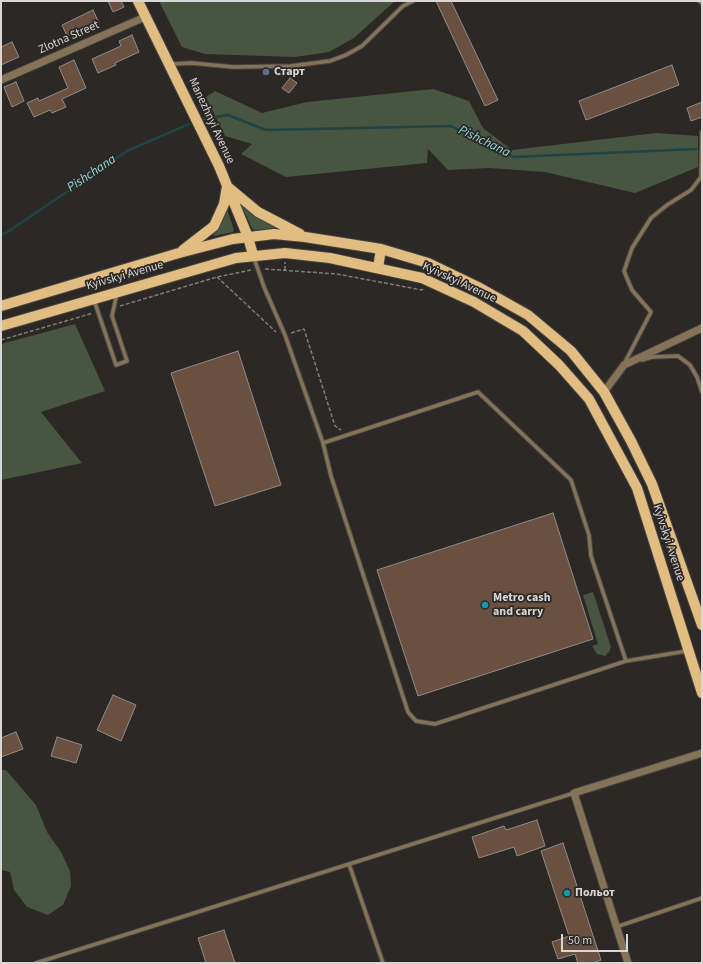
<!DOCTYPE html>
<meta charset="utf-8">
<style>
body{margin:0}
#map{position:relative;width:703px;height:964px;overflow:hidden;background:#2b2826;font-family:"Source Sans 3",sans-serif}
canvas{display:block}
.frame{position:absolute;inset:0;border:2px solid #d9d7d6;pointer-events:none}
.scale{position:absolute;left:561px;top:934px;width:67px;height:18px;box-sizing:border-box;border:2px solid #d9d7d6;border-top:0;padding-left:5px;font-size:12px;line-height:14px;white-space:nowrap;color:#d9d7d6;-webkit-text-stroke:3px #2b2826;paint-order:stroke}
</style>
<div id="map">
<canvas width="703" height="964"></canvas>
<div class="frame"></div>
<div class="scale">50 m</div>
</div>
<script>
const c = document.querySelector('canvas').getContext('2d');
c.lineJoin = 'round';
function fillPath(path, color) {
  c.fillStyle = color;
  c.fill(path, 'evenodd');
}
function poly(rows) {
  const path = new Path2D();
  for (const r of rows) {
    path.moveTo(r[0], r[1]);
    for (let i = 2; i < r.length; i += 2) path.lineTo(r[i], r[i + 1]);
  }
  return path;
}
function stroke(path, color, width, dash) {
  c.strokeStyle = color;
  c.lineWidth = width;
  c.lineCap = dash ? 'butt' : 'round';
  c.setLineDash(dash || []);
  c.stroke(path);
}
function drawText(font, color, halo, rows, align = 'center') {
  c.font = font + ' "Source Sans 3",sans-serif';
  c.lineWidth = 3.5;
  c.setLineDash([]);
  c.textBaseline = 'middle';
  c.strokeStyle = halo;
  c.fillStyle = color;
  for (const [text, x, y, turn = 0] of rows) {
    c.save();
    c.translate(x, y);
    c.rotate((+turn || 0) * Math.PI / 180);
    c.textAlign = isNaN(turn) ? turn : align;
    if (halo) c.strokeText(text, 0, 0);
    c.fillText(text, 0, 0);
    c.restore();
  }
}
fillPath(poly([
 [159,1,395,1,354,38,329,52,295,57,205,54,182,47],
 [433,89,469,101,483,128,512,150,656,133,698,136,698,167,635,193,545,172,489,168,448,170,428,149,427,163,286,177,241,154,252,144,225,136,206,97,215,91,262,113,307,102],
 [241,205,257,215,278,228,255,230,252,228],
 [227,209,234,230,233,232,213,236],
 [75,324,105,391,41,412,82,463,1,480,1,344],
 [593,592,611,647,609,652,605,656,597,654,592,646,598,644,583,595],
 [1,770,6,770,36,805,47,832,61,852,70,871,71,886,63,905,48,915,27,907,14,890,10,872,1,870]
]), '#475541');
stroke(poly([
 [204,119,228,115,266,130,451,126,514,157,696,149],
 [1,235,9,231,127,151,189,124]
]), '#1e4445', 2.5);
const building = poly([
 [108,1,121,1,124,7,113,12,108,1],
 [436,1,451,1,498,100,485,106,436,1],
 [93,10,99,23,67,36,62,25,93,10],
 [132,35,139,52,115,63,116,65,98,73,92,59,121,46,119,41,132,35],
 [12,42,19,57,1,65,1,47,12,42],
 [74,60,86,88,62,99,66,107,52,113,50,110,34,117,27,103,38,98,39,101,68,88,59,67,74,60],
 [672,65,679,85,586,120,579,101,672,65],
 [290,78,297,83,289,93,282,88,290,78],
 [16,82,24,101,12,107,4,87,16,82],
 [702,102,702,117,691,121,687,108,702,102],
 [238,351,281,485,215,506,171,373,238,351],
 [553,513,593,639,418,696,377,570,553,513],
 [113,695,136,705,121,741,97,730,113,695],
 [16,732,23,749,1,757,1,738,16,732],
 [57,737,82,745,76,763,51,756,57,737],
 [537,820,545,846,517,856,514,847,479,858,472,837,504,826,506,830,537,820],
 [563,843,601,960,593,963,578,963,575,954,558,959,552,942,569,936,541,851,563,843],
 [224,930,235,963,206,963,198,938,224,930]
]);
fillPath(building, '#6a5040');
stroke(building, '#8f8c89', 1);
const lane = poly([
 [699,1,702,3],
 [170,64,192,63,233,67,291,66,330,61,346,55,362,46,403,6,413,1],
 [254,258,264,287,285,335,323,443,478,392,571,480,589,535,591,556,626,661],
 [94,300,116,365,127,361,112,316,117,293],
 [642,360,652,357,678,356,690,365,697,377,702,392],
 [624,364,651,312,632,290,624,271,632,248,651,218,667,205,691,190,701,177,702,132],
 [323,443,331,476,408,712,416,721,435,724,626,661,687,651],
 [349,864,383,963],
 [616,927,702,898],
 [36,963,574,793]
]);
const street = poly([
 [1,80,145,17],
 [604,392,624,365,702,328],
 [628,963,574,793,702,753]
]);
const primary = poly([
 [138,1,219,166,248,237,253,255],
 [228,187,258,212,300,234],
 [183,250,214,226,224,204,227,186],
 [378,268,381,249],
 [1,306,179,253,233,239,274,234,305,237,381,249,428,263,480,288,528,315,571,351,604,392,631,441,652,484,702,625],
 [1,326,236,258,285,253,330,258,422,278,474,302,523,331,559,365,589,399,637,488,702,693]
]);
stroke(lane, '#474442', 5.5);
stroke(street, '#474442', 9);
stroke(primary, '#474442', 12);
stroke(poly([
 [265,269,337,274,422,290,423,289],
 [285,270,285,262],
 [217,277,276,332],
 [120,306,217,277,251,270],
 [291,333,304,329,335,426,341,430],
 [1,340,93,313]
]), '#7f7c7a', 1.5, [4, 2]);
stroke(lane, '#847357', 3.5);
stroke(street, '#847357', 7);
stroke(primary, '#e1bd82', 10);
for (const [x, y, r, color] of [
 [266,72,4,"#5c6f8a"],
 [485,605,4,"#0f9aa8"],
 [567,893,4,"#0f9aa8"]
]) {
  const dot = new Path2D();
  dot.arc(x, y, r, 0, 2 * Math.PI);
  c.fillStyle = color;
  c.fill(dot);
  stroke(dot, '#2b2826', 1.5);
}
drawText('12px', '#d9d7d6', '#2b2826', [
 ["Zlotna Street",69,38,-24],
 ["Manezhnyi Avenue",211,121,65],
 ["Kyivskyi Avenue",125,276,-16],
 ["Kyivskyi Avenue",459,283,25],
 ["Kyivskyi Avenue",668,543,72]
]);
drawText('bold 12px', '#d9d7d6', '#2b2826', [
 ["Старт",274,72],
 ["Metro cash",493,598],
 ["and carry",493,612],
 ["Польот",575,893]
], 'left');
drawText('italic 13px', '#91dadd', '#2b2826', [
 ["Pishchana",484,142,26],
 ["Pishchana",92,174,-34]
]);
</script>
